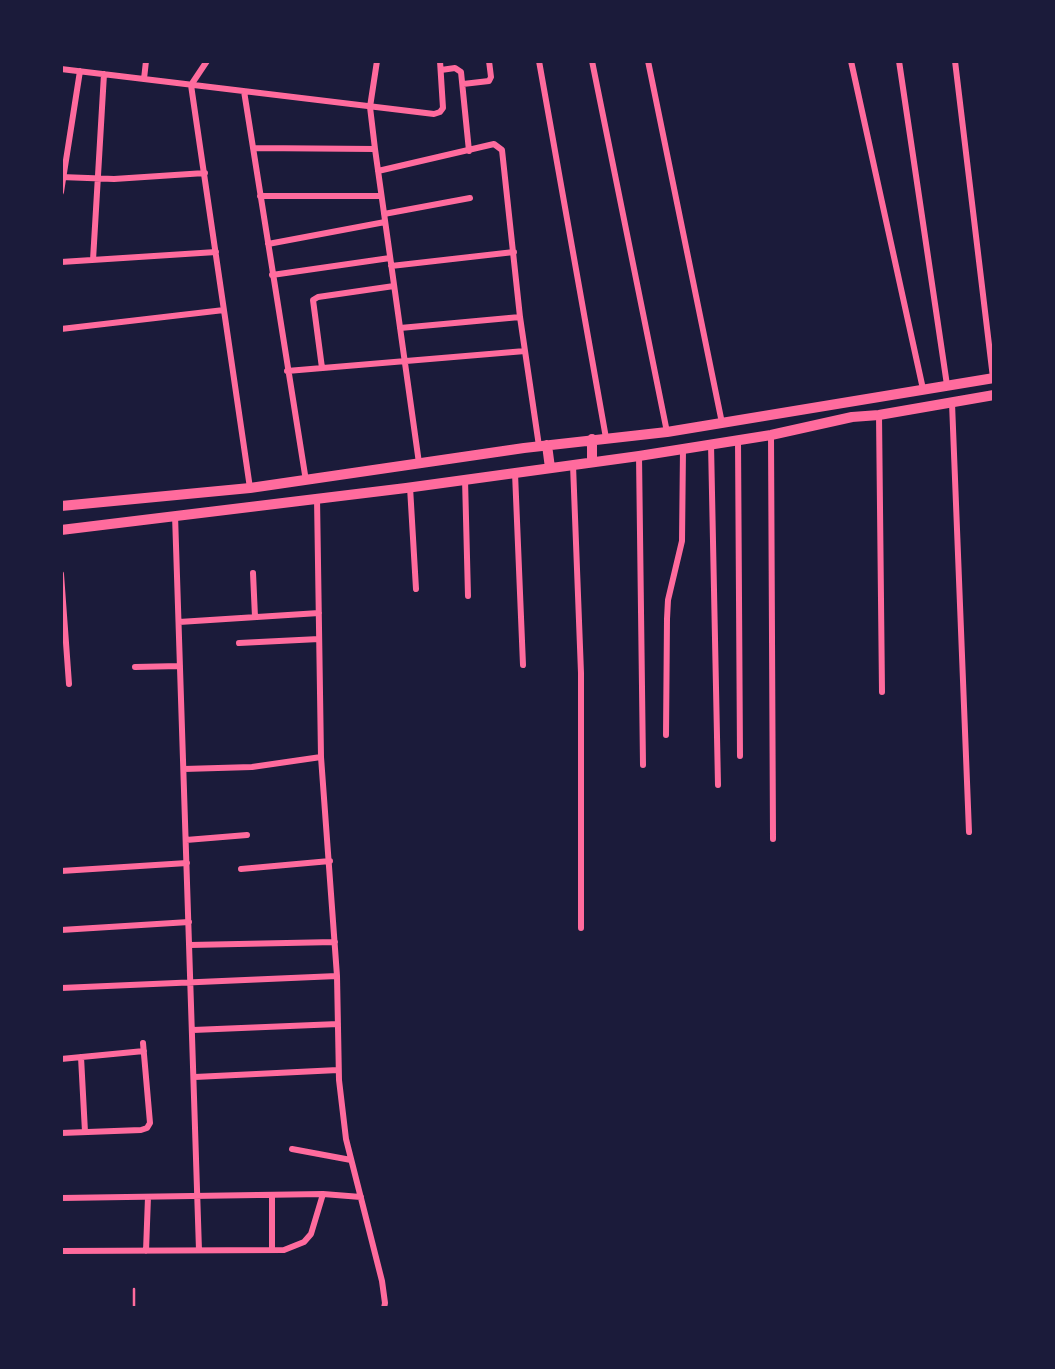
<!DOCTYPE html>
<style>
body{margin:0}
#map{position:relative;width:1055px;height:1369px;overflow:hidden;background:#1b1b3a;font-family:"DejaVu Sans",sans-serif}
canvas{display:block}
.frame{position:absolute;inset:0;border:63px solid #1b1b3a;pointer-events:none}
</style>
<div id="map">
<canvas width="1055" height="1369"></canvas>
<div class="frame"></div>
</div>
<script>
const c = document.querySelector('canvas').getContext('2d');
c.lineJoin = 'round';
function poly(rows) {
  const path = new Path2D();
  for (const r of rows) {
    path.moveTo(r[0], r[1]);
    for (let i = 2; i < r.length; i += 2) path.lineTo(r[i], r[i + 1]);
  }
  return path;
}
function stroke(path, color, width, dash) {
  c.strokeStyle = color;
  c.lineWidth = width;
  c.lineCap = dash ? 'butt' : 'round';
  c.setLineDash(dash || []);
  c.stroke(path);
}
stroke(poly([
 [134,1308,134,1289]
]), '#ff6b9d', 2.5);
stroke(poly([
 [207,61,191,85,250,488],
 [377,61,370,107,375,149,419,463],
 [539,61,606,438],
 [592,61,667,432],
 [648,61,722,423],
 [851,61,923,389],
 [899,61,947,385],
 [955,61,993,378],
 [61,69,434,114,440,112,443,108,440,61],
 [441,70,455,68,461,72,469,151],
 [144,79,146,61],
 [463,84,489,81,491,77,489,61],
 [244,91,306,481],
 [253,148,375,149],
 [378,171,494,144,502,150,520,317,539,446],
 [61,177,114,179,205,173],
 [61,192,80,71],
 [260,196,381,196],
 [384,214,470,198],
 [268,244,385,222],
 [93,260,104,74],
 [61,262,216,252],
 [391,266,514,252],
 [272,275,390,258],
 [400,328,520,317],
 [61,329,224,310],
 [322,368,313,300,318,297,394,286],
 [287,371,525,351],
 [952,403,969,832],
 [879,415,882,692],
 [771,435,773,839],
 [738,440,740,756],
 [711,444,718,785],
 [639,456,643,765],
 [573,465,581,673,581,928],
 [515,473,523,665],
 [465,479,468,596],
 [410,487,416,589],
 [317,498,321,757,337,976,339,1080,346,1139,382,1281,385,1303,384,1308],
 [175,515,199,1250],
 [253,573,255,617],
 [61,574,69,684],
 [179,622,319,613],
 [239,643,319,639],
 [135,667,180,666],
 [666,735,667,619,668,600,682,541,683,449],
 [184,769,252,767,321,757],
 [186,840,247,835],
 [241,869,330,861],
 [61,871,187,863],
 [61,930,189,922],
 [190,945,335,942],
 [61,988,337,976],
 [193,1030,338,1024],
 [81,1057,85,1132],
 [61,1059,144,1051],
 [195,1077,338,1070],
 [61,1133,141,1130,147,1128,150,1123,143,1043],
 [292,1149,351,1160],
 [272,1195,272,1250],
 [61,1198,323,1194,361,1197],
 [61,1251,284,1250,304,1242,311,1234,323,1194],
 [146,1251,148,1197]
]), '#ff6b9d', 6);
stroke(poly([
 [592,439,592,462],
 [547,445,550,468],
 [61,506,250,488,524,448,667,432,994,378],
 [61,530,406,488,639,456,771,435,852,417,879,415,994,395]
]), '#ff6b9d', 10);
</script>
